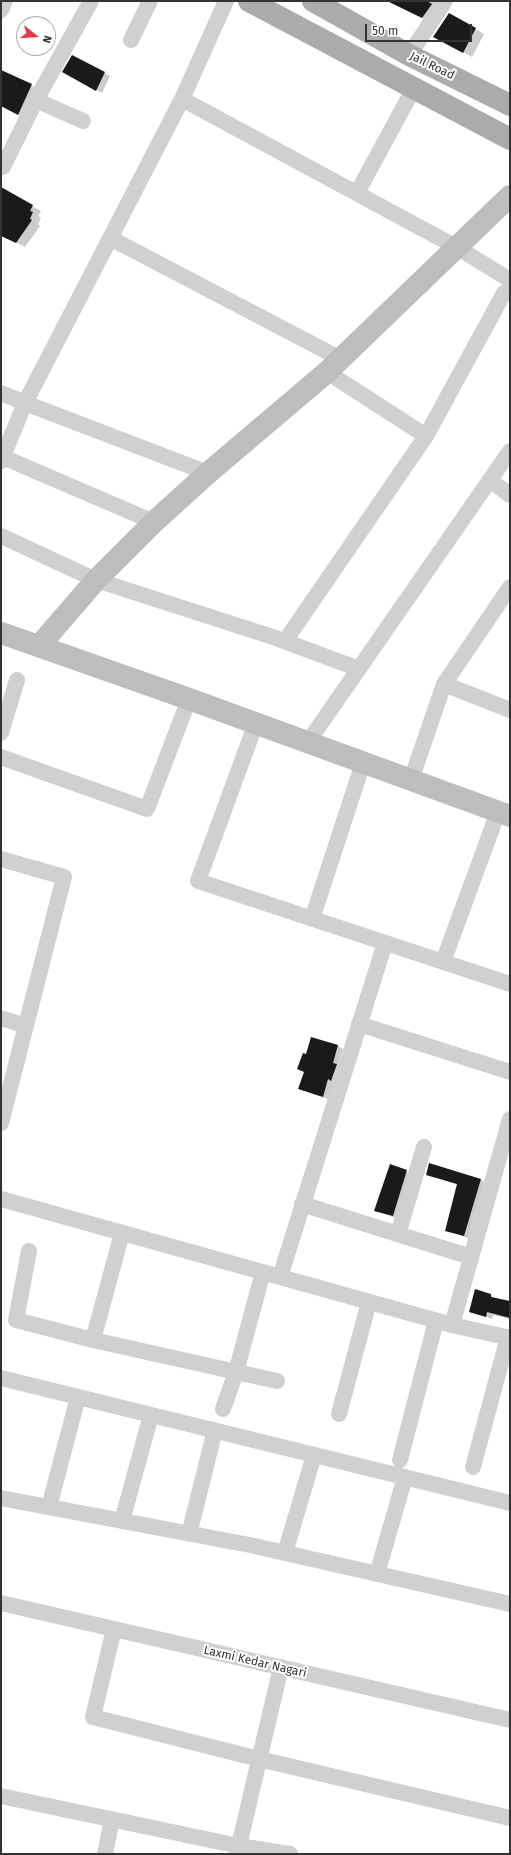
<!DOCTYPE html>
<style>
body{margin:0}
#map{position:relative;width:511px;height:1855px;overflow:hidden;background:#fff;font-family:"Fira Sans",sans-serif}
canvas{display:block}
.frame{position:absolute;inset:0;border:2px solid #333;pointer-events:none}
.north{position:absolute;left:16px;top:16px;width:40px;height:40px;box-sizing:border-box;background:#fff;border:1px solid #adadad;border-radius:50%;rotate:107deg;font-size:11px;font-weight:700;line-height:16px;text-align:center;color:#333}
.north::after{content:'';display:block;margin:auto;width:14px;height:18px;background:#e63946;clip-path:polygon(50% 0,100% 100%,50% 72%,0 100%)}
.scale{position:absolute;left:365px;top:24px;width:107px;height:18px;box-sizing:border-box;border:2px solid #333;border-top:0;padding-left:5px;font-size:12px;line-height:14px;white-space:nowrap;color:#333;-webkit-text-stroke:3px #fff;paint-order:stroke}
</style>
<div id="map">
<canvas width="511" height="1855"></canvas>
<div class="frame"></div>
<div class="north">N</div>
<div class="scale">50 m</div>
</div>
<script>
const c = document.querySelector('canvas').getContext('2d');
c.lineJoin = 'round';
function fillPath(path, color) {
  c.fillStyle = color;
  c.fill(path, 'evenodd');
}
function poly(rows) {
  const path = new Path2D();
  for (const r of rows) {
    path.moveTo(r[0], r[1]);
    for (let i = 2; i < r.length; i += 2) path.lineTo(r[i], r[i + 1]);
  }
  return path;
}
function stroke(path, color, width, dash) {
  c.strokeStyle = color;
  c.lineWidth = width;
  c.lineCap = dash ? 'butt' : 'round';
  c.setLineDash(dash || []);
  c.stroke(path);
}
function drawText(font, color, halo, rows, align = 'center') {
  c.font = font + ' "Fira Sans",sans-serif';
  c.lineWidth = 4;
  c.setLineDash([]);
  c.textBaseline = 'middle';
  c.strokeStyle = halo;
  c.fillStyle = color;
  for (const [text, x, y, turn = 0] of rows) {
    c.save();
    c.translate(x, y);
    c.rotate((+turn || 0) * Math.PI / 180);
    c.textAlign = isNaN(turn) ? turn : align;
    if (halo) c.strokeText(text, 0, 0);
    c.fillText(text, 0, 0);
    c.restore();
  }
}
fillPath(poly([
 [394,1,440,1,430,22,401,7],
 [449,14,484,34,472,57,435,37],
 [73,56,110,76,102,93,64,72],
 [1,71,40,90,27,119,1,106],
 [2,189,41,211,38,216,41,218,38,224,40,226,25,247,1,235,1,192],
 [338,1046,343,1049,328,1099,299,1089,305,1072,299,1069,307,1055],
 [390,1165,412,1174,399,1219,375,1211],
 [427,1174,480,1179,486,1183,470,1239,446,1230,458,1185],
 [491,1295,496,1299,510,1302,510,1319,493,1315,492,1319,470,1312]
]), '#0003');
fillPath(poly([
 [387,1,427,1,432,4,422,18],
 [449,13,476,28,463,53,433,37],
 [72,55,105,72,96,91,62,72],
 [1,70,32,84,18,115,1,106],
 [1,187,33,205,30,211,33,212,30,219,32,220,16,243,1,236],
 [311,1037,338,1045,333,1063,337,1064,331,1081,328,1079,323,1097,298,1089,304,1072,297,1069,303,1053,306,1054],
 [429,1163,481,1179,464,1236,445,1231,457,1184,426,1175],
 [390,1164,407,1170,393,1216,374,1211],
 [475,1289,491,1294,491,1297,510,1301,510,1318,487,1312,486,1317,469,1312]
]), '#1a1a1a');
stroke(poly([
 [1,10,5,1],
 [131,40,150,1],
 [409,55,445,1],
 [182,99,458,248,510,280],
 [36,100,83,121],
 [3,167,36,100,91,1],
 [357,193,414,88],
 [110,238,341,359],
 [327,372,426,436],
 [1,393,25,403,1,461],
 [3,457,154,522],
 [208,473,25,403,182,99,226,1],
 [490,480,510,495],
 [1,536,96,580,273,637,359,669],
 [510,587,444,684,510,710],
 [285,641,426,436,504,293,510,292],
 [256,723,198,881,510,984],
 [1,733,17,680],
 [308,742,510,451],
 [1,757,147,809,189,699],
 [411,780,444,684],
 [1,859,64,877,1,1123],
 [312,919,363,763],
 [443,962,498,812],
 [1,1018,26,1026],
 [359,1024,510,1072],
 [510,1119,452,1325,510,1338],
 [1,1199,452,1325],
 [302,1204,471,1257],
 [398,1234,424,1147],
 [29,1251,16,1320,93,1340,277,1381],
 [280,1277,385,943],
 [93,1340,122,1233],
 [1,1378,510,1503],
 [223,1409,236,1372,263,1272],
 [339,1414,369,1302],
 [400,1460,436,1321],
 [473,1467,508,1337],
 [1,1498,250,1545,510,1604],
 [49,1507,78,1397],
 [122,1521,151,1415],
 [189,1534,215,1430],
 [285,1553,314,1455],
 [377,1574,405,1477],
 [1,1603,510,1720],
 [114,1629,93,1717,259,1759,510,1818],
 [1,1796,239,1846,290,1854],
 [105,1854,112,1819],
 [237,1854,281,1667]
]), '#d0d0d0', 16);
stroke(poly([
 [1,633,189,699,510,816],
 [39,646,96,580,154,522,208,473,327,372,510,196]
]), '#bdbdbd', 22);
stroke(poly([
 [249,1,510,139],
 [313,1,409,55,510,105]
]), '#ababab', 22);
drawText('12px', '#333', '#fff', [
 ["Jail Road",432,66,26],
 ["Laxmi Kedar Nagari",255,1662,13]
]);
</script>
